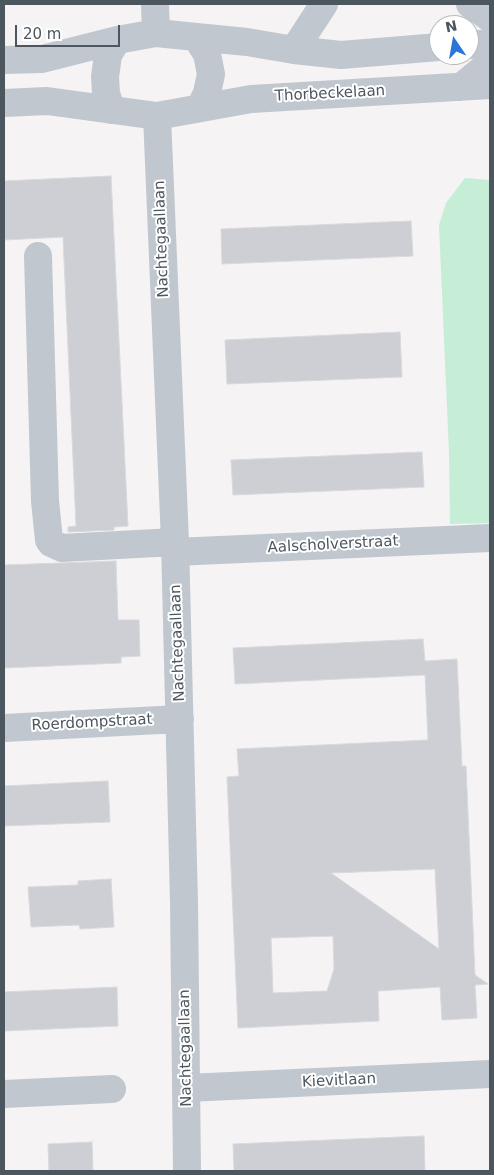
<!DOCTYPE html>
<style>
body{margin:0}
#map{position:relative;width:494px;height:1175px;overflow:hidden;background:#f5f3f3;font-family:"DejaVu Sans",sans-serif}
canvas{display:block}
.frame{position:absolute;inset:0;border:5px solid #4c565f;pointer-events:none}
.north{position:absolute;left:429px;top:15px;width:50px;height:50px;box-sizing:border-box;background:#fff;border:1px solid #b7bbbf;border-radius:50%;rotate:348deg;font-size:14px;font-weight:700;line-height:20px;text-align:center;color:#4c565f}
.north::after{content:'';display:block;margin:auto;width:18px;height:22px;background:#2a75d8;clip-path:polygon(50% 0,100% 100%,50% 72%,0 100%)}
.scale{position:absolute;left:15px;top:25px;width:105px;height:22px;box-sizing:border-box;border:2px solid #4c565f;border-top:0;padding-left:6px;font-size:15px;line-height:18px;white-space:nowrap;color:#4c565f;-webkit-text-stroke:4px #fff;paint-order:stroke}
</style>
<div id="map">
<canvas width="494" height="1175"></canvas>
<div class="frame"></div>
<div class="north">N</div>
<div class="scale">20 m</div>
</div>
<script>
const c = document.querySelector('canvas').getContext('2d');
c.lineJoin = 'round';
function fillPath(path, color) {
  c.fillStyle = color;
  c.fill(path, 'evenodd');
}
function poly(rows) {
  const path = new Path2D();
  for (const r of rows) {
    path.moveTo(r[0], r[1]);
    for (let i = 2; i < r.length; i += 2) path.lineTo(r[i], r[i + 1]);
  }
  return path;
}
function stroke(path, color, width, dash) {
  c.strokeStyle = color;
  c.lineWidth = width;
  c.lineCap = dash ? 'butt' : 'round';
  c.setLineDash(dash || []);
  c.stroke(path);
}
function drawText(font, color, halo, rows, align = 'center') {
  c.font = font + ' "DejaVu Sans",sans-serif';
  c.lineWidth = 4;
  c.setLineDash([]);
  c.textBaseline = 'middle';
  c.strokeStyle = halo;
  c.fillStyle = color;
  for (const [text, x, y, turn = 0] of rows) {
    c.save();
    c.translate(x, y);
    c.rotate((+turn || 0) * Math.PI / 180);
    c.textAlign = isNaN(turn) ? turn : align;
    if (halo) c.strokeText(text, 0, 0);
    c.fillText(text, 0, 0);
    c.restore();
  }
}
fillPath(poly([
 [465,178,489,180,490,523,450,524,449,453,439,225,446,203]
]), '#c6edd6');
const building = poly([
 [111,176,128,526,114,527,114,530,68,532,68,527,76,526,63,237,4,240,4,181,111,176],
 [411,221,413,256,222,264,221,229,411,221],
 [400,332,402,377,227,384,225,340,400,332],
 [422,452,424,487,233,495,231,460,422,452],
 [116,561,118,620,139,620,140,656,121,657,121,663,4,668,4,565,116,561],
 [423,639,425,661,457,659,462,766,466,766,475,975,488,984,475,985,477,1018,442,1020,440,987,378,991,379,1021,238,1028,227,777,239,776,237,749,428,740,425,675,235,684,233,648,423,639],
 [435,869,439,949,331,873,435,869],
 [333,936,334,969,327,991,273,993,271,938,333,936],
 [108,781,110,822,4,826,4,786,108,781],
 [111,879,114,927,80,929,79,925,31,927,28,887,78,885,78,881,111,879],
 [117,987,118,1026,4,1031,4,992,117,987],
 [424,1136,425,1171,234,1171,233,1144,424,1136],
 [92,1142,93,1171,49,1171,48,1144,92,1142]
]);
fillPath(building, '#cdcfd5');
stroke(building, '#d7d9dd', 1);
stroke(poly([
 [155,4,156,33],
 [470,4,490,18],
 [196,37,207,54,211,74,207,93,200,108],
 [469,45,490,43],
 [294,50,324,4],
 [4,60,42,59,117,40,156,33,247,42,294,50,341,55,439,47],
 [461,87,490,63],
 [4,103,47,101,157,116,251,99,490,85],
 [111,110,106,93,105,77,108,55,117,40],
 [157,116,175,542,184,902,187,1171],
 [38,256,45,501,49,540,51,543,62,548,175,542],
 [175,552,490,538],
 [4,728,180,719],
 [187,1088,490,1074],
 [4,1094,112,1089]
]), '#c0c7ce', 28);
drawText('15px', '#4c565f', '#fff', [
 ["Thorbeckelaan",330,94,-3],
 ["Nachtegaallaan",162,239,-92],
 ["Aalscholverstraat",333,545,-3],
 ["Nachtegaallaan",178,643,-92],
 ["Roerdompstraat",92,723,-3],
 ["Nachtegaallaan",186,1048,-91],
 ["Kievitlaan",339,1081,-3]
]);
</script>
